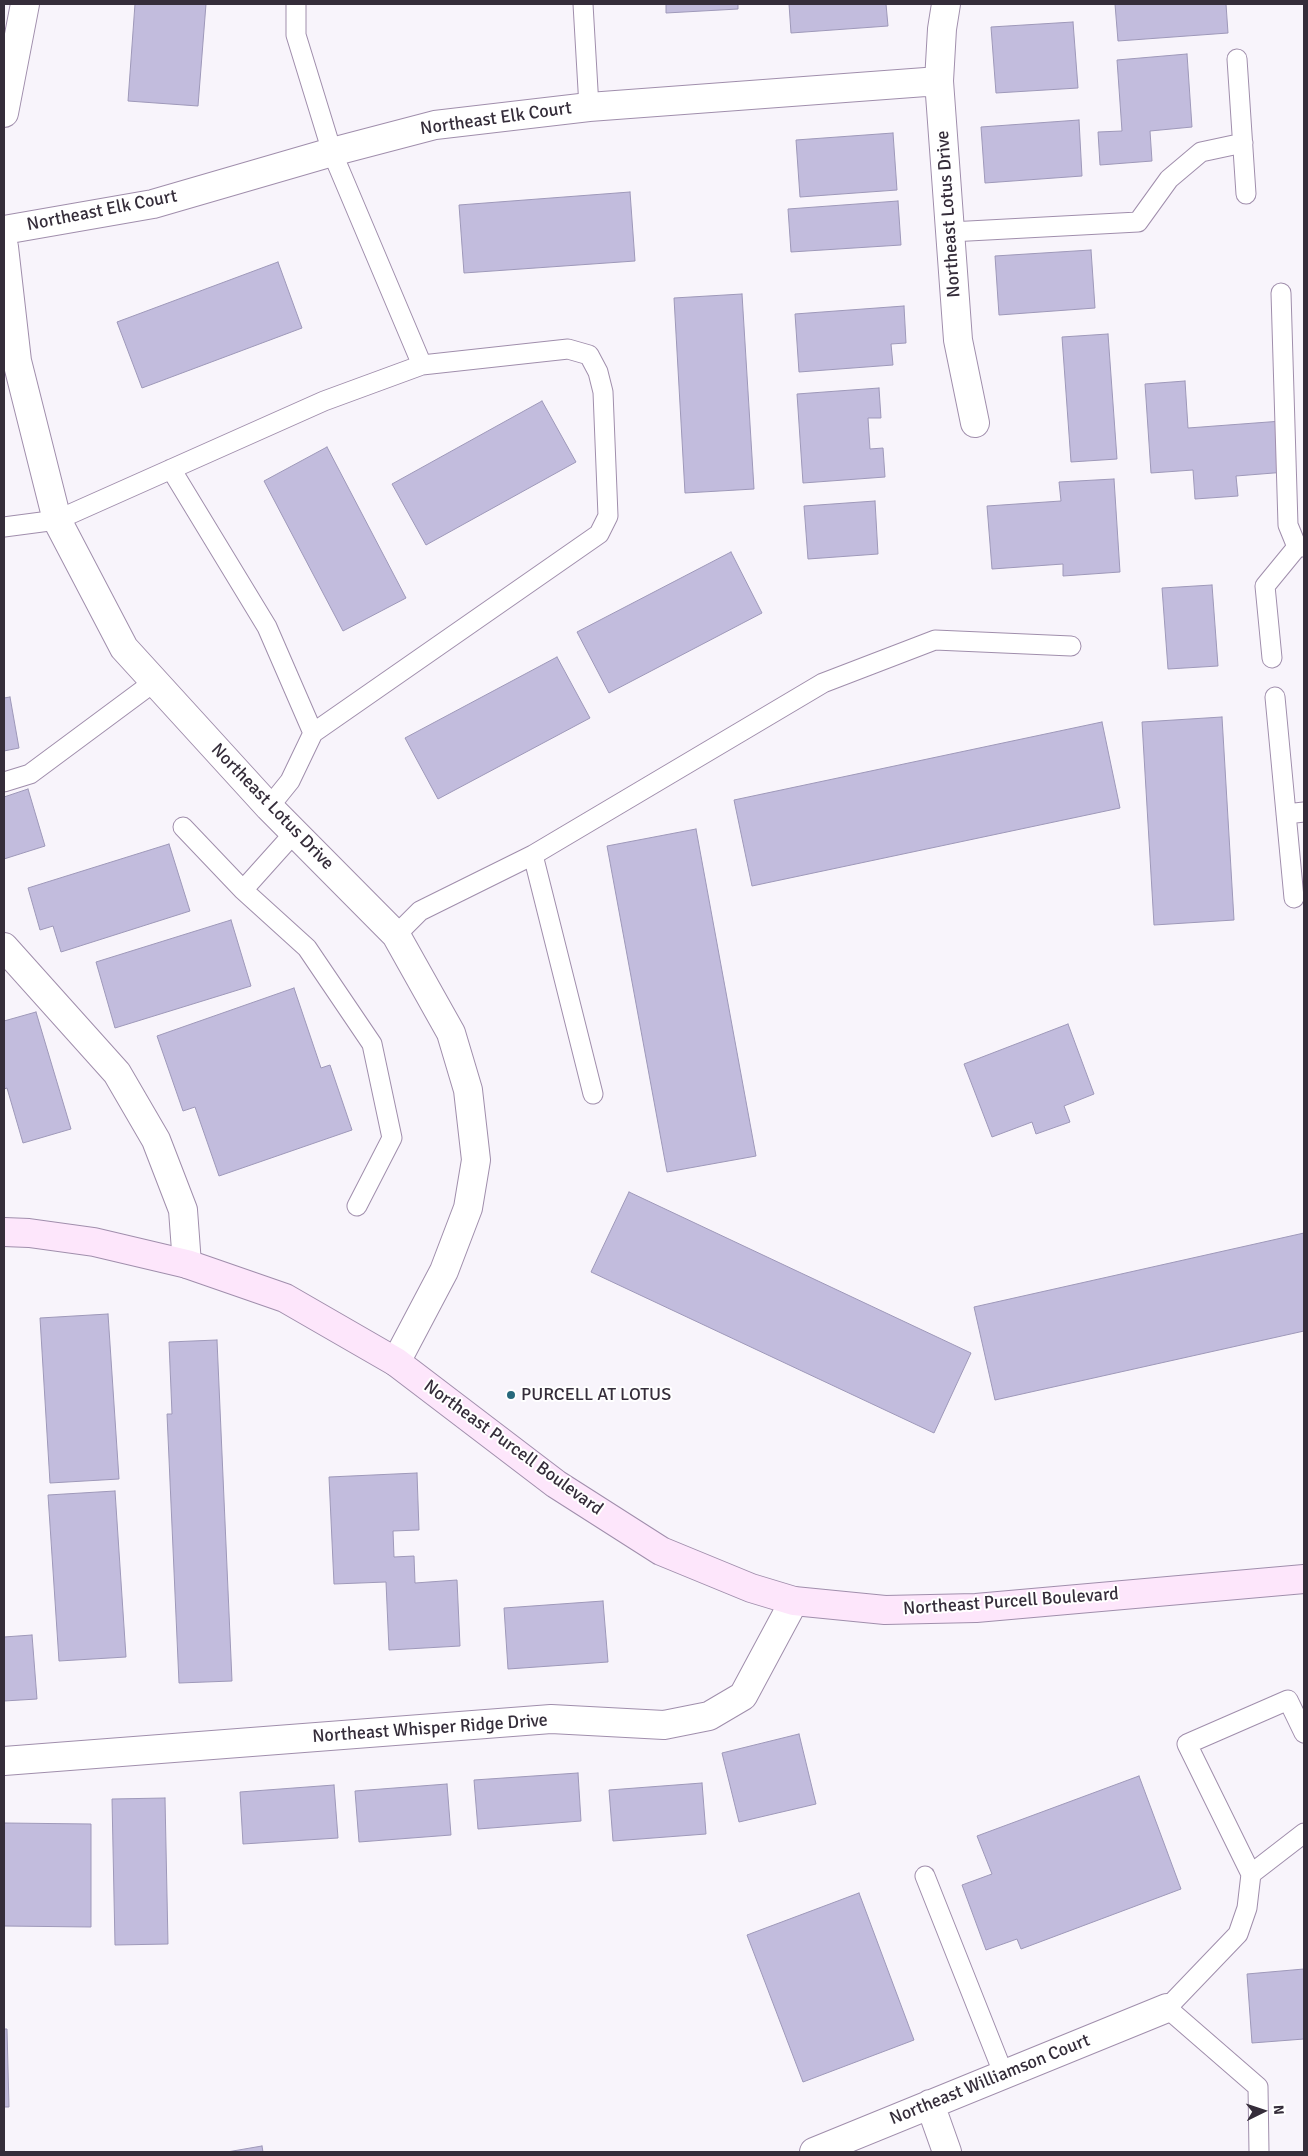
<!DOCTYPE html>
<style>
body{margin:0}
#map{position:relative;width:1308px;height:2156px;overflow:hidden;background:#f8f4fb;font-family:Signika,sans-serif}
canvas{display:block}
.frame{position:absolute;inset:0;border:5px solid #352d3a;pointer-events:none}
.north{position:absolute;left:1238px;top:2086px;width:50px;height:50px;-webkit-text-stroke:4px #fff;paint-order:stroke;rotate:86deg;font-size:14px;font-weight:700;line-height:20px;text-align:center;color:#352d3a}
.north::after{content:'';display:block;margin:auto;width:18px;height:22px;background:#352d3a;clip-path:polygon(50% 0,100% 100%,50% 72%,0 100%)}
</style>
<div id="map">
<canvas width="1308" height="2156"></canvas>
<div class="frame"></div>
<div class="north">N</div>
</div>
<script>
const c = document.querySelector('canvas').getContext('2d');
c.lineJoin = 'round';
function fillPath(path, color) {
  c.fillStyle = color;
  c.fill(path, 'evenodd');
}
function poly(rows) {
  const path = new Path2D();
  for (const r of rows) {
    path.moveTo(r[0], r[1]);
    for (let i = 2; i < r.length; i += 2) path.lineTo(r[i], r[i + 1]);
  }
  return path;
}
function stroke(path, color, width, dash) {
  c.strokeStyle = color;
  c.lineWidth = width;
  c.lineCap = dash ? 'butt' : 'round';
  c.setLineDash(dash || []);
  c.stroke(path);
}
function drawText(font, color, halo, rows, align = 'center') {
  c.font = font + ' Signika,sans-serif';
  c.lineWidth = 4;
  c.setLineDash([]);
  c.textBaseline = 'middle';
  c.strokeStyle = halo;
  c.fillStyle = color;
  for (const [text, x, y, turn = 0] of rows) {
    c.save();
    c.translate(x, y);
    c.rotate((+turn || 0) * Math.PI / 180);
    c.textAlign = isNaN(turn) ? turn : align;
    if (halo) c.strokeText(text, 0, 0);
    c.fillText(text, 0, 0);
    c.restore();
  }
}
const building = poly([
 [135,4,206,4,198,106,128,101,135,4],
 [666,4,738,4,738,9,666,13,666,4],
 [789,4,886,4,888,26,791,33,789,4],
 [1115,4,1226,4,1228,33,1118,41,1115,4],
 [1073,22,1078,88,996,93,991,27,1073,22],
 [1187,54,1192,127,1150,131,1152,161,1100,165,1098,132,1122,131,1117,60,1187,54],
 [1079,120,1082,176,985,183,981,127,1079,120],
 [893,133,897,190,800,197,796,140,893,133],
 [630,192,635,261,464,273,459,205,630,192],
 [898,201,901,245,791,252,788,209,898,201],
 [1091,250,1095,308,999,315,995,256,1091,250],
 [278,262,302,328,142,388,117,322,278,262],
 [742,294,754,489,685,493,674,298,742,294],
 [904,306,906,343,891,344,893,365,799,372,795,314,904,306],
 [1108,334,1117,459,1071,462,1062,337,1108,334],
 [1185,381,1188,428,1282,421,1286,472,1236,476,1238,496,1195,499,1193,470,1151,473,1145,384,1185,381],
 [879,388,881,418,868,418,870,449,883,448,885,477,803,483,797,394,879,388],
 [542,401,576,462,426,545,392,484,542,401],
 [327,447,406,598,343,631,264,481,327,447],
 [1114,479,1120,572,1063,576,1063,564,992,569,987,506,1061,501,1059,482,1114,479],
 [875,501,878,554,808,559,804,506,875,501],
 [731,552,762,613,609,693,577,632,731,552],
 [1212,585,1218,666,1168,669,1162,588,1212,585],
 [557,657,590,718,438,799,405,738,557,657],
 [10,697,19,748,4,751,4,698,10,697],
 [1222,717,1234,920,1154,925,1142,722,1222,717],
 [1102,722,1120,808,752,886,734,800,1102,722],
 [28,789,45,846,4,859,4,797,28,789],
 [696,829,756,1156,667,1172,607,846,696,829],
 [169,844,190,911,61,952,53,926,40,930,28,888,169,844],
 [231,920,251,986,115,1028,96,962,231,920],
 [294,988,321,1068,330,1065,352,1130,219,1176,195,1107,183,1111,157,1036,294,988],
 [36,1012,71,1129,23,1143,7,1088,4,1089,4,1021,36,1012],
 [1068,1024,1094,1094,1064,1106,1070,1122,1036,1134,1032,1122,992,1137,964,1064,1068,1024],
 [629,1192,971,1353,934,1433,591,1272,629,1192],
 [1304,1233,1304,1331,995,1400,974,1307,1304,1233],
 [108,1314,119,1479,50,1483,40,1318,108,1314],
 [217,1340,232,1681,179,1683,167,1414,172,1414,169,1342,217,1340],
 [417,1473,419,1530,393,1531,394,1557,414,1556,415,1583,457,1580,460,1646,389,1650,386,1582,334,1584,329,1477,417,1473],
 [115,1491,126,1657,59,1661,48,1495,115,1491],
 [603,1601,608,1662,508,1669,504,1608,603,1601],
 [32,1635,37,1699,4,1701,4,1637,32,1635],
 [799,1734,816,1804,739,1822,722,1753,799,1734],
 [578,1773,581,1821,478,1829,474,1780,578,1773],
 [1139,1776,1181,1889,1021,1949,1017,1939,986,1950,962,1885,992,1874,977,1836,1139,1776],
 [702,1783,706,1834,613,1841,609,1790,702,1783],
 [447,1784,451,1835,359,1842,355,1791,447,1784],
 [334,1785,338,1838,243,1844,240,1792,334,1785],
 [165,1798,168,1944,115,1945,112,1799,165,1798],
 [4,1823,91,1824,91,1927,4,1926,4,1823],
 [859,1893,914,2040,803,2082,747,1935,859,1893],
 [1304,1969,1304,2039,1252,2043,1247,1974,1304,1969],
 [4,2029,7,2029,9,2107,4,2107,4,2029],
 [262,2146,263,2152,227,2152,262,2146]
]);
fillPath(building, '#c2bcdd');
stroke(building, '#9e98b9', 1);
const lane = poly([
 [296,4,296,35,332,152,422,365],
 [583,4,589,107],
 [1237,59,1246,194],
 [950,232,1138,222,1169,179,1201,152,1243,143],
 [1281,293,1288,525,1297,547,1304,547],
 [171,469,267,627,313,733],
 [4,527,57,520,324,401,422,365,568,349,589,355,598,372,603,392,608,516,599,534,313,733,290,781,269,807],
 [1272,658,1265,586,1297,547],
 [1275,697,1294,898],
 [4,782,30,774,154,682],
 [1286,814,1304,812],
 [183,827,243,890,307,948,372,1044,392,1138,357,1206],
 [533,855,593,1094],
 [243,890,295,832],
 [396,935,420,911,533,855,823,683,935,640,1071,646],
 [1251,1874,1304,1833],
 [925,1876,1004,2075],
 [1259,2152,1258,2087,1167,2008,1238,1934,1247,1908,1251,1874,1187,1744,1288,1700,1304,1733]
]);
const street = poly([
 [946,4,942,29,939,81,958,340,975,423],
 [4,113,25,4],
 [4,230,153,204,332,152,435,125,589,107,939,81],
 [4,247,17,361,57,520,124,648,269,807,396,935,451,1033,468,1090,476,1160,468,1208,444,1271,396,1362],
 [4,947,117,1073,156,1140,183,1210,187,1264],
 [4,1761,551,1719,664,1725,709,1716,743,1696,794,1601],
 [930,2104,947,2152],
 [814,2152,1167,2008]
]);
const secondary = poly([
 [4,1232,29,1233,94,1242,187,1264,285,1298,396,1362,556,1484,661,1551,751,1588,794,1601,885,1610,976,1608,1304,1579]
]);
stroke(lane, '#a08eac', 21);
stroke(street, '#a08eac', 30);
stroke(secondary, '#a08eac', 30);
stroke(lane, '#fff', 19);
stroke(street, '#fff', 28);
stroke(secondary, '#fde6fb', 28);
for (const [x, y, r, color] of [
 [511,1395,5,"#27687c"]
]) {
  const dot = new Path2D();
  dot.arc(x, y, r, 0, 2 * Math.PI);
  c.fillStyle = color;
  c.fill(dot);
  stroke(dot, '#fff', 2);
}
drawText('18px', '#352d3a', '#fff', [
 ["Northeast Elk Court",496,119,-8],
 ["Northeast Elk Court",102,211,-11],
 ["Northeast Lotus Drive",949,214,-94],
 ["Northeast Lotus Drive",272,807,46],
 ["Northeast Purcell Boulevard",513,1448,36],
 ["Northeast Purcell Boulevard",1011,1602,-4],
 ["Northeast Whisper Ridge Drive",430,1729,-4],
 ["Northeast Williamson Court",990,2080,-22]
]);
drawText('18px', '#352d3a', '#fff', [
 ["PURCELL AT LOTUS",521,1395]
], 'left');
</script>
